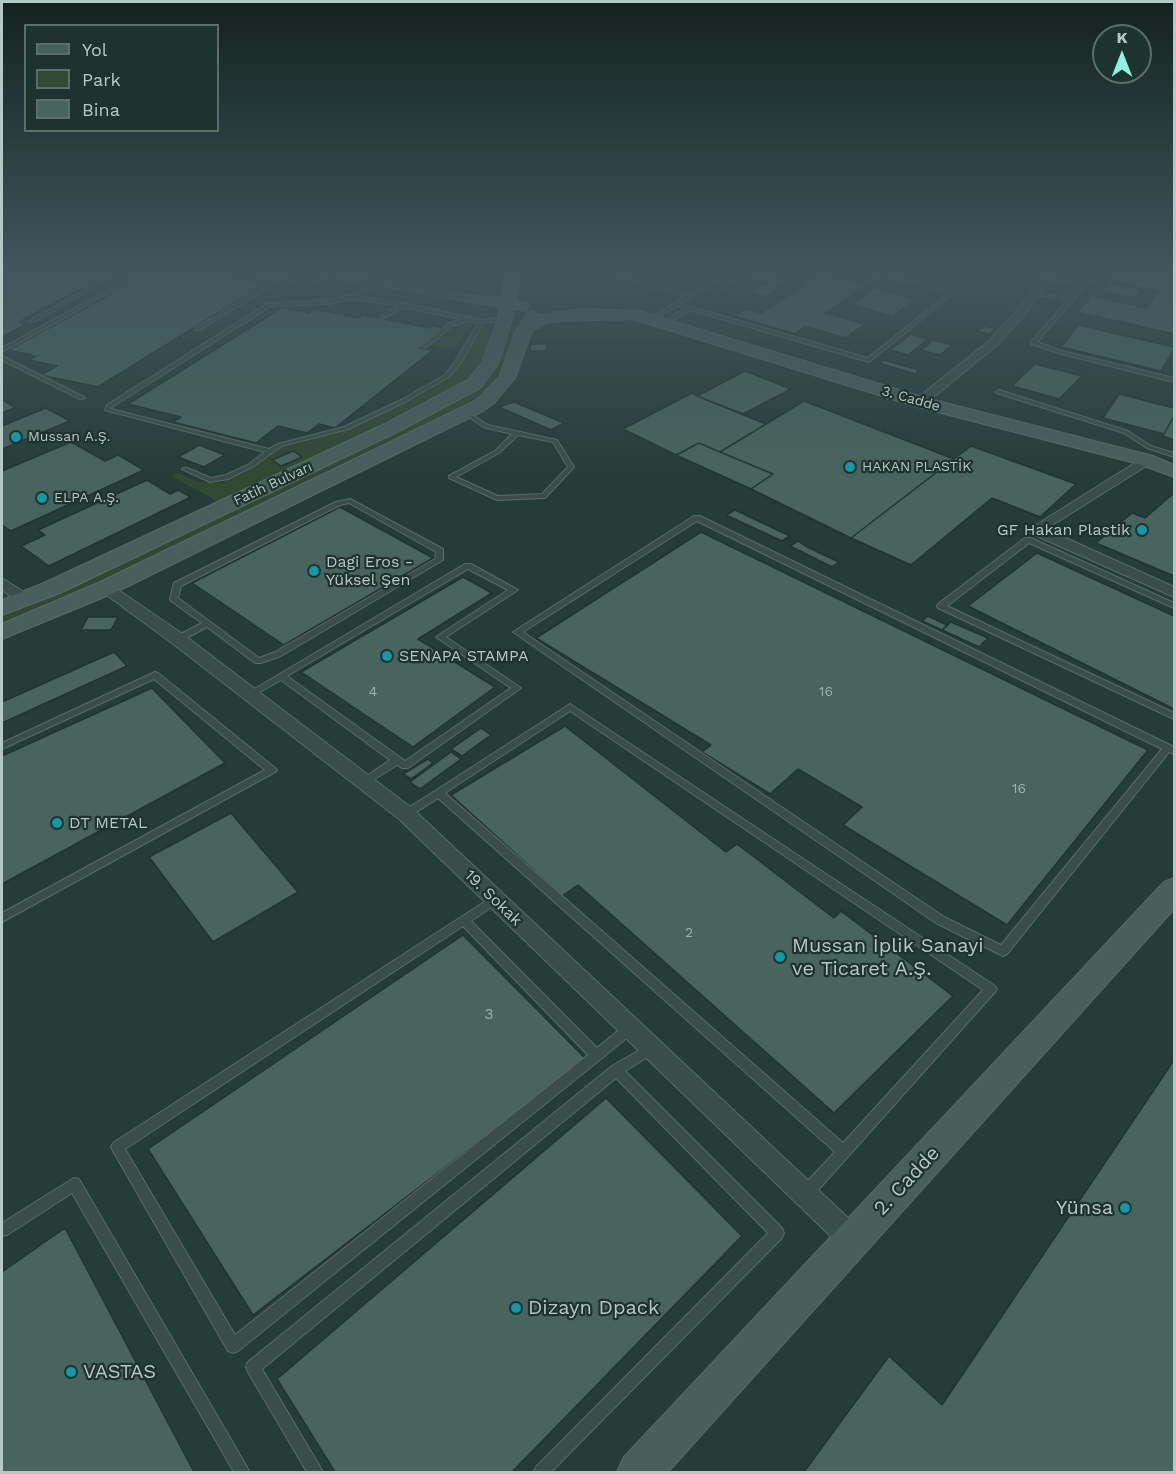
<!DOCTYPE html>
<meta charset="utf-8">
<style>
body{margin:0}
#map{position:relative;width:1176px;height:1474px;overflow:hidden;background:#253d37;font-family:"Work Sans",sans-serif}
canvas{display:block}
.frame{position:absolute;inset:0;border:3px solid #b5c9c4;pointer-events:none}
.legend{position:absolute;left:24px;top:24px;width:195px;height:108px;box-sizing:border-box;background:#1e332d;border:2px solid #5a6f69;margin:0;padding:8px 10px;list-style:none;font-size:18px;color:#b5c9c4}
.legend li{display:flex;align-items:center;gap:12px;height:30px}
.legend b{width:30px;border:2px solid #5a6f69}
.north{position:absolute;left:1092px;top:24px;width:60px;height:60px;box-sizing:border-box;background:#1e332d;border:2px solid #5a6f69;border-radius:50%;rotate:0deg;font-size:16px;font-weight:700;line-height:24px;text-align:center;color:#b5c9c4}
.north::after{content:'';display:block;margin:auto;width:21px;height:27px;background:#8df5dc;clip-path:polygon(50% 0,100% 100%,50% 72%,0 100%)}
</style>
<div id="map">
<canvas width="1176" height="1474"></canvas>
<div class="frame"></div>
<ul class="legend">
<li><b style="height:8px;background:#47605b"></b>Yol</li>
<li><b style="height:16px;background:#314833"></b>Park</li>
<li><b style="height:16px;background:#49645d"></b>Bina</li>
</ul>
<div class="north">K</div>
</div>
<script>
const c = document.querySelector('canvas').getContext('2d');
c.lineJoin = 'round';
function fillPath(path, color) {
  c.fillStyle = color;
  c.fill(path, 'evenodd');
}
function poly(rows) {
  const path = new Path2D();
  for (const r of rows) {
    path.moveTo(r[0], r[1]);
    for (let i = 2; i < r.length; i += 2) path.lineTo(r[i], r[i + 1]);
  }
  return path;
}
function stroke(path, color, width, dash) {
  c.strokeStyle = color;
  c.lineWidth = width;
  c.lineCap = dash ? 'butt' : 'round';
  c.setLineDash(dash || []);
  c.stroke(path);
}
function drawText(font, color, halo, rows, align = 'center') {
  c.font = font + ' "Work Sans",sans-serif';
  c.lineWidth = 4.5;
  c.setLineDash([]);
  c.textBaseline = 'middle';
  c.strokeStyle = halo;
  c.fillStyle = color;
  for (const [text, x, y, turn = 0] of rows) {
    c.save();
    c.translate(x, y);
    c.rotate((+turn || 0) * Math.PI / 180);
    c.textAlign = isNaN(turn) ? turn : align;
    if (halo) c.strokeText(text, 0, 0);
    c.fillText(text, 0, 0);
    c.restore();
  }
}
fillPath(poly([
 [465,323,473,324,455,347,447,349,431,344,430,342,453,325],
 [508,325,519,325,513,335,498,375,488,388,465,405,2,628,2,613,478,387,494,370,505,342],
 [485,326,492,329,483,363,475,374,414,411,219,502,171,476,178,473,199,482,221,483,245,473,282,448,340,432,391,410,436,387,453,374,482,327]
]), '#314833');
const building = poly([
 [2,273,111,273,19,322,26,324,2,337,2,273],
 [150,273,209,273,266,283,98,387,41,375,57,366,29,360,36,356,8,350,150,273],
 [752,273,760,273,785,279,776,285,745,277,752,273],
 [1115,273,1150,273,1174,278,1174,334,1077,312,1092,296,1146,308,1158,291,1109,280,1115,273],
 [821,274,865,286,825,313,865,324,846,338,805,326,795,334,734,316,746,309,761,313,821,274],
 [736,278,742,279,720,292,715,291,736,278],
 [763,283,780,287,767,296,750,292,763,283],
 [1109,283,1142,290,1135,298,1102,291,1109,283],
 [875,288,916,299,893,316,851,305,875,288],
 [283,307,309,313,314,309,359,318,363,315,430,328,432,326,445,328,420,348,433,350,335,428,319,424,307,433,278,426,256,443,173,422,181,417,128,404,283,307],
 [1078,325,1174,347,1174,349,1161,371,1061,347,1078,325],
 [983,326,989,327,996,329,989,334,977,331,983,326],
 [911,334,928,339,908,355,890,350,911,334],
 [933,340,952,345,940,355,921,350,933,340],
 [531,344,547,344,546,351,530,351,531,344],
 [883,360,919,370,915,374,879,363,883,360],
 [1035,364,1082,376,1059,399,1012,386,1035,364],
 [745,371,791,389,743,414,697,396,745,371],
 [692,393,697,396,766,424,720,452,699,443,676,455,623,429,692,393],
 [1119,394,1174,408,1174,416,1164,434,1103,418,1119,394],
 [2,399,15,408,2,413,2,399],
 [804,401,954,459,851,538,751,489,773,474,720,452,804,401],
 [514,402,564,423,551,430,499,407,514,402],
 [46,408,70,421,2,449,2,426,46,408],
 [1174,416,1174,440,1163,436,1174,416],
 [71,442,105,461,118,455,144,470,11,531,2,525,2,471,71,442],
 [699,443,720,452,773,474,751,489,676,455,699,443],
 [199,445,225,455,204,467,178,457,199,445],
 [971,446,1076,484,1040,517,992,498,911,565,851,538,971,446],
 [293,451,302,457,281,466,272,460,293,451],
 [147,480,170,494,178,490,191,497,49,566,21,546,45,535,38,530,147,480],
 [1174,493,1174,576,1096,543,1132,513,1145,518,1174,493],
 [340,507,433,558,284,645,192,583,340,507],
 [735,510,790,536,782,541,726,515,735,510],
 [701,532,1148,750,1007,925,843,825,862,807,798,769,770,794,702,752,711,745,536,638,701,532],
 [798,541,807,547,839,562,832,567,790,546,798,541],
 [1037,553,1174,616,1174,709,968,606,1037,553],
 [463,577,492,593,418,639,495,687,413,747,301,672,463,577],
 [928,616,947,625,942,630,922,621,928,616],
 [88,617,118,617,111,630,81,630,88,617],
 [951,622,988,638,979,647,942,630,951,622],
 [114,652,127,666,2,723,2,702,114,652],
 [152,688,225,763,2,884,2,756,152,688],
 [565,726,726,852,737,844,834,918,841,911,953,996,834,1113,578,885,562,896,451,795,565,726],
 [481,728,491,735,462,756,451,749,481,728],
 [451,752,461,759,420,789,410,782,451,752],
 [428,759,433,763,411,779,403,774,428,759],
 [231,813,298,892,213,942,149,857,231,813],
 [463,935,586,1059,253,1315,148,1149,463,935],
 [1174,1060,1174,1472,804,1472,889,1356,942,1405,1174,1060],
 [606,1098,742,1236,512,1472,335,1472,277,1379,606,1098],
 [65,1228,194,1472,2,1472,2,1272,65,1228]
]);
fillPath(building, '#49645d');
stroke(building, '#20352f', 1.5);
const lane = poly([
 [114,273,119,273,34,322,29,321,114,273],
 [140,273,145,273,2,352,2,348,140,273],
 [242,273,251,273,278,277,287,273,292,273,200,330,196,330,196,328,274,280,244,274,242,273],
 [324,273,329,273,310,287,288,283,291,281,307,284,324,273],
 [610,273,616,273,688,295,726,273,731,273,681,304,868,358,946,295,941,290,880,276,868,285,864,285,864,283,875,275,873,273,880,273,945,288,952,295,869,362,691,310,665,324,661,324,661,322,686,308,677,306,653,320,649,320,649,318,684,297,610,274,610,273],
 [1047,277,1082,284,1088,277,1093,278,1037,342,1062,351,1174,378,1174,382,1058,353,1031,344,1031,342,1067,301,1034,294,1034,292,1070,298,1079,287,1045,280,1044,279,1047,277],
 [379,280,382,282,381,283,355,296,408,304,481,320,506,317,509,319,506,321,483,323,462,361,449,377,405,402,348,429,282,446,252,467,228,479,210,482,182,469,183,468,187,468,211,478,226,475,248,465,265,452,105,410,107,405,268,303,329,300,348,296,379,280],
 [350,299,400,306,394,308,381,316,381,318,383,319,398,310,408,308,461,319,448,324,423,345,422,346,425,348,452,326,467,321,478,323,456,360,445,375,401,400,344,427,278,444,269,449,111,409,112,407,271,306,329,304,350,299],
 [2,356,84,397,85,398,80,399,2,360,2,356],
 [999,390,1128,431,1151,446,1174,453,1174,457,1147,448,1124,433,997,393,996,392,999,390],
 [466,411,488,425,557,440,574,467,546,497,544,498,497,500,449,478,449,476,495,451,512,434,484,427,464,414,464,412,466,411],
 [518,435,553,442,568,467,542,494,498,496,456,477,499,453,518,435],
 [350,499,443,549,443,560,281,656,261,663,255,663,207,627,181,641,175,641,174,639,175,637,202,623,171,601,170,599,174,583,336,502,350,499],
 [349,503,436,552,435,559,275,652,259,658,178,598,181,586,340,505,349,503],
 [694,516,700,516,1174,747,1174,754,1169,752,1007,954,1003,956,999,954,936,923,513,632,694,516],
 [697,521,1162,749,1001,945,944,917,523,632,697,521],
 [1025,538,1031,538,1174,603,1174,608,1029,543,947,606,1174,713,1174,719,938,608,937,606,938,604,1025,538],
 [465,564,471,564,518,590,446,637,521,688,408,768,402,768,397,765,367,784,361,784,359,782,361,780,390,760,281,680,253,696,250,697,246,694,465,564],
 [468,569,508,590,436,637,511,688,405,761,287,676,468,569],
 [155,672,158,673,275,768,277,770,275,772,2,922,2,913,265,770,154,679,2,749,2,743,155,672],
 [570,704,995,986,997,989,995,992,811,1198,806,1199,801,1198,800,1193,801,1188,835,1152,438,798,409,817,403,817,401,814,403,811,435,791,570,704],
 [570,711,983,990,843,1143,445,793,570,711],
 [495,895,499,896,500,899,499,902,471,921,597,1048,625,1025,629,1024,633,1025,635,1029,633,1033,238,1351,233,1353,228,1351,113,1151,111,1147,113,1143,495,895],
 [463,926,588,1055,235,1335,125,1149,463,926],
 [650,1044,654,1045,656,1049,654,1053,625,1071,782,1228,784,1233,782,1238,551,1472,534,1472,536,1467,768,1233,616,1078,262,1369,323,1472,307,1472,248,1372,246,1367,248,1362,612,1066,650,1044],
 [74,1178,79,1179,247,1467,249,1472,234,1472,72,1193,7,1235,2,1236,2,1223,74,1178]
]);
const street = poly([
 [321,273,341,273,478,297,483,300,478,303,326,276,321,273],
 [1045,273,1055,273,1026,313,997,345,924,405,916,405,916,399,989,341,1018,309,1045,273],
 [1146,456,1151,457,1153,460,1151,463,1046,529,1174,587,1174,597,1030,533,1028,530,1146,456],
 [2,578,30,596,32,599,30,602,18,602,2,590,2,578],
 [106,583,111,585,184,635,413,809,862,1231,866,1240,862,1249,853,1253,844,1249,399,819,172,643,101,591,98,588,101,585,106,583]
]);
const secondary = poly([
 [505,273,519,273,516,301,528,303,530,306,523,310,515,309,498,364,480,388,399,431,60,593,2,615,2,600,44,583,387,423,468,380,482,363,498,319,500,307,473,303,471,300,478,296,501,299,505,273],
 [579,309,639,311,926,398,1153,456,1174,465,1174,477,1139,464,914,406,633,319,557,321,546,323,532,331,515,378,493,404,483,411,114,593,2,639,2,624,98,583,471,403,481,396,499,377,515,333,528,312,533,310,540,315,579,309],
 [1174,878,1174,909,668,1472,617,1472,624,1457,1164,882,1174,878]
]);
stroke(lane, '#576c66', 2);
stroke(street, '#576c66', 2);
stroke(secondary, '#576c66', 2);
fillPath(lane, '#394e48');
fillPath(street, '#394e48');
fillPath(secondary, '#47605b');
const sky = c.createLinearGradient(0, 0, 0, 479);
sky.addColorStop(0, '#14221e');
sky.addColorStop(0.57, '#40575e');
sky.addColorStop(1, '#40575e00');
c.fillStyle = sky;
c.fillRect(0, 0, 1176, 479);
for (const [x, y, r, color] of [
 [16,437,6,"#0f9aa8"],
 [850,467,6,"#0f9aa8"],
 [42,498,6,"#0f9aa8"],
 [1142,530,6,"#0f9aa8"],
 [314,571,6,"#0f9aa8"],
 [387,656,6,"#0f9aa8"],
 [57,823,6,"#0f9aa8"],
 [780,957,6,"#0f9aa8"],
 [1125,1208,6,"#0f9aa8"],
 [516,1308,6,"#0f9aa8"],
 [71,1372,6,"#0f9aa8"]
]) {
  const dot = new Path2D();
  dot.arc(x, y, r, 0, 2 * Math.PI);
  c.fillStyle = color;
  c.fill(dot);
  stroke(dot, '#1e332d', 2);
}
drawText('14px', '#b5c9c4', '#1e332d', [
 ["3. Cadde",911,399,16],
 ["Fatih Bulvarı",273,484,-25]
]);
drawText('14px', '#b5c9c4', '#1e332d', [
 ["Mussan A.Ş.",28,437],
 ["HAKAN PLASTİK",862,467],
 ["ELPA A.Ş.",54,498]
], 'left');
drawText('14px', '#9ab0aa', null, [
 ["4",373,692],
 ["16",826,692],
 ["16",1019,789],
 ["2",689,933]
]);
drawText('16px', '#b5c9c4', '#1e332d', [
 ["GF Hakan Plastik",1130,530,"right"],
 ["Dagi Eros -",326,562],
 ["Yüksel Şen",326,580],
 ["SENAPA STAMPA",399,656],
 ["DT METAL",69,823]
], 'left');
drawText('16px', '#b5c9c4', '#1e332d', [
 ["19. Sokak",493,898,44]
]);
drawText('16px', '#9ab0aa', null, [
 ["3",489,1014]
]);
drawText('20px', '#b5c9c4', '#1e332d', [
 ["Mussan İplik Sanayi",792,946],
 ["ve Ticaret A.Ş.",792,969],
 ["Yünsa",1113,1208,"right"],
 ["Dizayn Dpack",528,1308],
 ["VASTAS",83,1372]
], 'left');
drawText('20px', '#b5c9c4', '#1e332d', [
 ["2. Cadde",907,1181,-47]
]);
</script>
